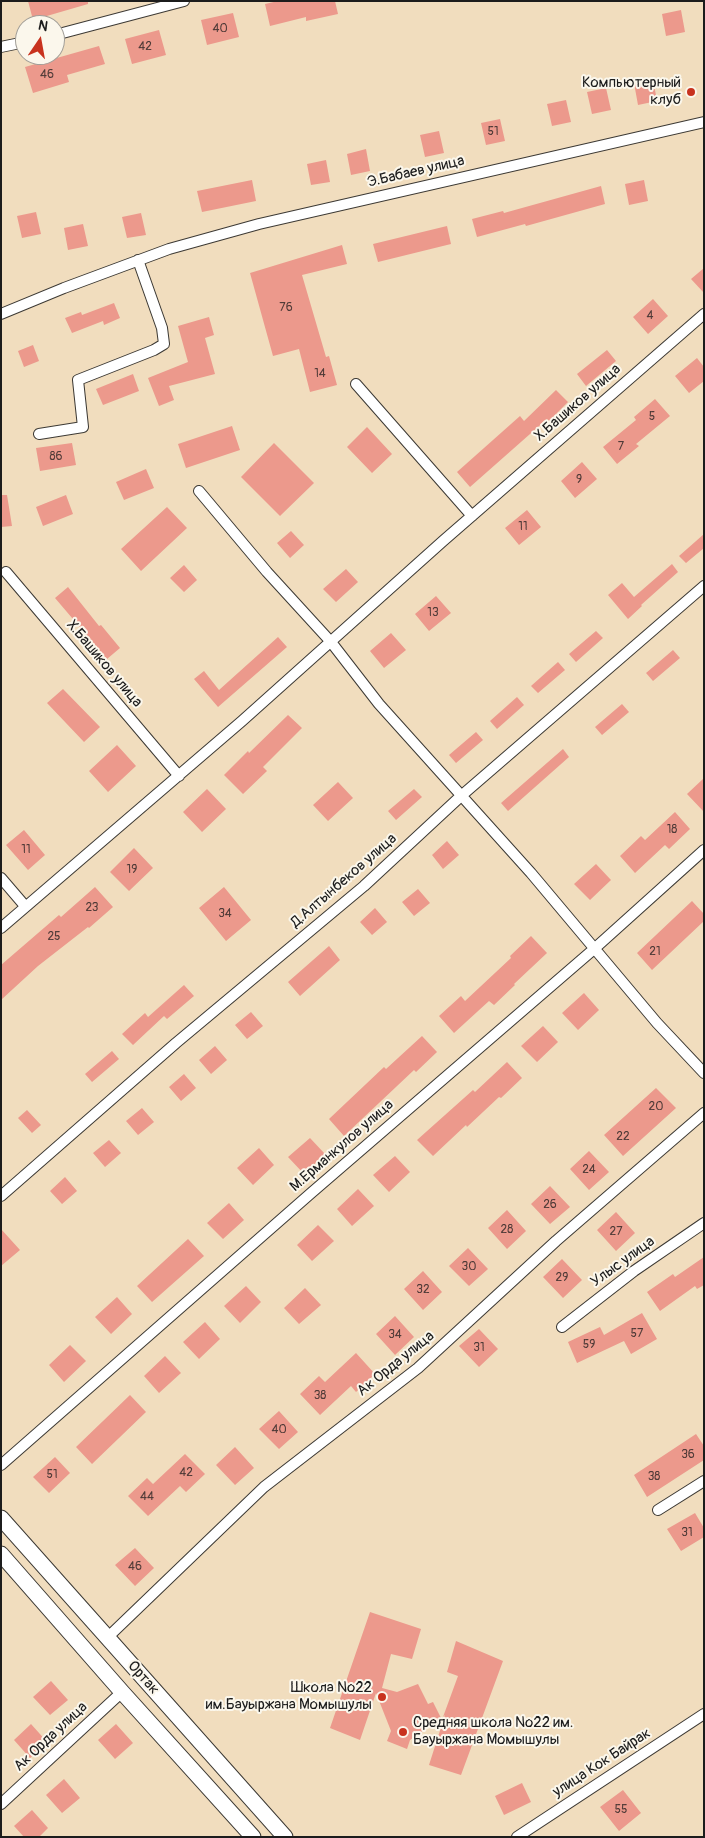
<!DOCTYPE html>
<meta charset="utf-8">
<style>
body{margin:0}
#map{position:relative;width:705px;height:1838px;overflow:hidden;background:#f1ddbe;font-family:Pangolin,sans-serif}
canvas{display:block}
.frame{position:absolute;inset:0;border:2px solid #1c1c1c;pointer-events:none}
.north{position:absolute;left:15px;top:15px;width:50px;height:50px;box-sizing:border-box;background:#fbf7ec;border:1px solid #a29f99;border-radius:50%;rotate:12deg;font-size:14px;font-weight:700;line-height:20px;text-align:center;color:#1c1c1c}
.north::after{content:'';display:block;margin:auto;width:18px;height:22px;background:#c8321e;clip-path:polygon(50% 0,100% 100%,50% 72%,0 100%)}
</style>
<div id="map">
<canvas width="705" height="1838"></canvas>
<div class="frame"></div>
<div class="north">N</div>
</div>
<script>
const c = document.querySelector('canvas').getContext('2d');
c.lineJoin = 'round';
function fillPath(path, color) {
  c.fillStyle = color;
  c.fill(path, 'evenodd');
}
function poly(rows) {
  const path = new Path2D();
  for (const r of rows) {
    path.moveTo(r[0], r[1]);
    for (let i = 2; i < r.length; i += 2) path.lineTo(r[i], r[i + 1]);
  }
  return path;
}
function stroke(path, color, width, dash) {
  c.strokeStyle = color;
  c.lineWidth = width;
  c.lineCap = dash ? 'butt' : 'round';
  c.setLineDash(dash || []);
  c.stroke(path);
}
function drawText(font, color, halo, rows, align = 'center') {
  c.font = font + ' Pangolin,sans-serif';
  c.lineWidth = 4;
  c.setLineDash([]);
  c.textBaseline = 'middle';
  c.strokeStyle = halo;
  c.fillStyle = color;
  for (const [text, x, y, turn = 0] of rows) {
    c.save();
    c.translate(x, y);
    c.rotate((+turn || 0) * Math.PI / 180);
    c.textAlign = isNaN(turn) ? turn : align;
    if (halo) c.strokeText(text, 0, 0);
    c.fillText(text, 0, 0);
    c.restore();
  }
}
fillPath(poly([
 [28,1,88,1,88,4,33,20],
 [278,1,335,1,338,14,306,21,306,17,270,26,265,4],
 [681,10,685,32,666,36,662,14],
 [233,13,239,37,207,45,201,20],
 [159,30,166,55,132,64,125,39],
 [99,46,105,64,67,75,69,82,33,93,25,67],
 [653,79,657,101,638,105,634,83],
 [606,88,611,110,592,114,587,92],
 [566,100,571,122,552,126,547,104],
 [500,119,505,141,486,145,481,123],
 [439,131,444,153,425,157,420,135],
 [366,149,370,171,351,175,347,154],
 [326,160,330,182,311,185,307,164],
 [252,180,256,201,202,212,197,191],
 [644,180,648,201,629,205,625,184],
 [601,186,605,204,526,226,525,224,477,237,472,219,503,211,504,213],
 [36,212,41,234,22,238,17,216],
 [141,213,146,235,127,238,122,217],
 [83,224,88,246,68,250,64,228],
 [447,226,451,244,378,262,373,244],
 [342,245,347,264,302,275,326,357,329,356,337,385,310,392,299,349,273,356,250,273],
 [704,268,704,293,691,279],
 [653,299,668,316,648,334,633,317],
 [114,303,120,318,104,325,103,321,72,333,65,318,81,312,82,315],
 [209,317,214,335,205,338,215,374,169,386,174,400,159,406,148,378,188,362,178,326],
 [33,345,39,361,24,367,18,351],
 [607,350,616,361,586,386,577,374],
 [697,358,704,367,704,381,689,393,675,376],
 [133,374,139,391,103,405,96,389],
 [556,390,568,402,549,421,547,419,470,487,457,472,520,416,524,421],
 [655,399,670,416,636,444,639,446,617,464,603,447,636,420,634,417],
 [232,426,240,450,186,468,178,444],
 [367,427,392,454,372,473,347,447],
 [72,443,76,465,40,471,36,448],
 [274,443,314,483,280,516,241,477],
 [582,462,597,479,575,498,561,481],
 [146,469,154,488,124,500,116,482],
 [1,495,7,495,12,526,1,527],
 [66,495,73,514,43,526,36,507],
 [167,507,187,528,141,571,121,549],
 [527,510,541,527,519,545,505,528],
 [291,531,304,545,290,558,277,543],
 [704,534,704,548,686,563,679,556],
 [672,564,678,572,641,605,642,606,628,619,608,595,622,583,634,597],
 [184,565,197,580,184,592,170,578],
 [346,569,358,582,336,602,323,589],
 [68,587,99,626,101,625,120,648,107,659,55,598],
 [436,596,451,613,429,631,415,614],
 [596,631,603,638,576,662,569,654],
 [391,633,406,650,384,668,370,651],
 [278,637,287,647,218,707,194,679,204,671,219,690],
 [673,650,680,658,653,681,646,673],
 [558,662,565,670,538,693,531,686],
 [63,689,100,727,84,742,47,703],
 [517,697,524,705,497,729,490,721],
 [622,704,629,712,602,735,595,727],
 [288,715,302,728,263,767,267,771,243,794,224,775,248,751,249,753],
 [476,732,483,740,456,763,449,755],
 [117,745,136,766,108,792,89,771],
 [563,749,569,757,508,811,501,803],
 [704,778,704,812,687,794],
 [338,782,353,798,328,821,313,805],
 [207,789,226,809,202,832,183,812],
 [414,789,422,797,396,820,388,811],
 [675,812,690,829,669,849,665,845,635,873,620,856,641,836,645,840],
 [24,830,45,855,28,870,6,845],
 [447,841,459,855,443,869,432,855],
 [134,848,153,868,129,891,110,872],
 [596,864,611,880,590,900,574,884],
 [95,887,113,907,89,928,88,927,38,966,1,1000,1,965,59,915,61,917],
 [224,887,251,920,226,941,199,908],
 [418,889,430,903,414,916,402,902],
 [692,901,704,914,704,921,652,970,637,953],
 [375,908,387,922,372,935,360,922],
 [531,936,547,953,514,984,515,985,494,1005,489,1001,454,1033,439,1016,461,996,465,1001,511,958,510,956],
 [329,946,340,960,300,996,288,982],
 [184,985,194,996,167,1019,164,1016,133,1045,122,1034,145,1013,148,1017],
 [584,993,599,1010,578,1030,562,1013],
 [251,1012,263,1026,247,1039,235,1025],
 [543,1026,558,1042,537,1062,521,1046],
 [422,1036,437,1052,416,1072,414,1070,344,1136,329,1119,384,1067,386,1069],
 [215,1046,227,1060,211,1074,199,1060],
 [112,1051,119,1059,92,1082,85,1074],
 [507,1062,522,1078,501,1098,499,1097,467,1127,466,1125,433,1156,417,1140,473,1090,475,1092],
 [184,1074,196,1088,181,1101,169,1087],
 [656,1088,676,1108,623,1156,604,1135],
 [142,1108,154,1122,138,1135,126,1121],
 [27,1110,41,1125,32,1133,18,1118],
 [310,1138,325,1154,304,1174,288,1157],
 [109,1140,121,1153,105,1167,93,1153],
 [259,1148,274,1165,253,1185,237,1168],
 [589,1151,609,1172,589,1190,570,1169],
 [395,1156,410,1172,389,1192,373,1175],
 [65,1177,77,1191,62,1204,50,1191],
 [550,1186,570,1207,550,1224,531,1204],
 [358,1189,374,1206,352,1226,337,1209],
 [229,1203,244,1220,223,1239,207,1223],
 [507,1210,526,1231,507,1249,488,1228],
 [616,1212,635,1233,616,1251,597,1230],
 [318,1225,334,1241,312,1261,297,1245],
 [1,1229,20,1250,1,1266],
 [188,1239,204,1256,152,1302,137,1286],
 [468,1248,488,1269,469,1286,449,1266],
 [704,1257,704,1285,697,1289,695,1286,660,1311,647,1292,673,1274,675,1277],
 [562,1259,582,1280,563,1298,543,1277],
 [423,1271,442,1292,423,1310,404,1289],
 [246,1286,261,1302,240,1323,224,1306],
 [305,1288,321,1305,299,1324,284,1308],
 [117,1297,132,1314,111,1334,95,1317],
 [642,1313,657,1339,631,1354,624,1341,577,1363,568,1342,600,1327,604,1335],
 [395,1316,414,1337,395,1355,376,1334],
 [205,1322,220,1339,199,1359,183,1342],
 [479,1329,498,1349,479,1367,459,1346],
 [70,1345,86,1361,64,1382,49,1365],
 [356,1353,375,1374,356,1392,351,1386,320,1415,300,1394,319,1376,325,1382],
 [165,1356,181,1373,159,1393,144,1376],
 [130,1395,146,1412,92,1464,76,1447],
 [279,1411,298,1432,279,1449,259,1429],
 [696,1434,704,1446,704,1460,647,1497,634,1475],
 [235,1447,254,1468,235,1485,216,1465],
 [185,1454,205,1474,186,1492,180,1486,148,1516,128,1496,147,1478,153,1484],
 [55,1457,70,1473,49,1493,33,1477],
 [695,1513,704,1528,704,1537,681,1551,667,1529],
 [135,1548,154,1568,135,1586,115,1565],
 [370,1612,421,1629,412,1659,391,1654,382,1688,397,1692,418,1684,428,1704,433,1702,441,1718,410,1740,407,1749,387,1741,391,1731,376,1693,360,1740,330,1728],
 [456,1641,503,1661,461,1775,429,1765,445,1715,443,1717,458,1676,447,1672],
 [51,1681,68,1700,50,1715,33,1697],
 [31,1724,48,1743,30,1758,14,1740],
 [116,1724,133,1743,115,1759,98,1740],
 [64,1779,80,1798,62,1813,46,1795],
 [522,1783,531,1802,504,1815,495,1796],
 [623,1790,641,1813,619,1831,600,1807],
 [32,1810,48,1828,39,1837,24,1837,14,1826]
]), '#ec998c');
const street = poly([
 [55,35,184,1],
 [1,47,25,42],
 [1,314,64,288,169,249,259,224,704,122],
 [356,384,472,516],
 [39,434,83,427,78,380,154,350,164,344,162,328,138,260],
 [199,491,267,572,331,642,379,704,531,873,657,1023,704,1073],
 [6,572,179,776],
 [1,878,25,906],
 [1,928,242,721,443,541,704,314],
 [1,1196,176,1043,364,886,461,796,704,586],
 [562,1327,634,1271,704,1223],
 [1,1465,310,1194,594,949,704,850],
 [658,1510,704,1481],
 [107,1638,264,1487,418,1368,556,1241,704,1113],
 [1,1804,122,1692],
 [517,1837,704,1714]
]);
const secondary = poly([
 [1,1518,285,1837],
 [1,1554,122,1692,253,1837]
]);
stroke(street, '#3c3934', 12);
stroke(secondary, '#3c3934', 17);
stroke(street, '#fff', 10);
stroke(secondary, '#fff', 15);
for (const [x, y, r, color] of [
 [691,92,5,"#c8321e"],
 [382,1697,5,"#c8321e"],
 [403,1732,5,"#c8321e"]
]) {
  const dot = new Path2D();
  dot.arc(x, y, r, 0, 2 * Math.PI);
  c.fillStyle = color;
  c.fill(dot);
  stroke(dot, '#fbf7ec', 2);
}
drawText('12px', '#503b38', null, [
 ["40",220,29],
 ["42",145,47],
 ["46",47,75],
 ["51",493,132],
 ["76",286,308],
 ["4",650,316],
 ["14",320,374],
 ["5",652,417],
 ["7",621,447],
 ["86",56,457],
 ["9",579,480],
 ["11",523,527],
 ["13",433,613],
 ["18",672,830],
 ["11",26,850],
 ["19",132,870],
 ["23",92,908],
 ["34",225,914],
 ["25",54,937],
 ["21",655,952],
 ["20",656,1107],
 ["22",623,1137],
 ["24",589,1170],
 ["26",550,1205],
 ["28",507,1230],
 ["27",616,1232],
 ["30",469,1267],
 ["29",562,1278],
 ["32",423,1290],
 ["57",637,1334],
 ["34",395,1335],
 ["59",589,1345],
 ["31",479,1348],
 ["38",320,1396],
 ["40",279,1430],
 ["36",688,1455],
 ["42",186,1473],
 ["51",52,1475],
 ["38",654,1477],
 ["44",147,1497],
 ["31",687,1533],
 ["46",135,1567],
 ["55",621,1810]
]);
drawText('15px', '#1c1c1c', '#fbf7ec', [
 ["Компьютерный",681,83],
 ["клуб",681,100],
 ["Школа №22",372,1688],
 ["им.Бауыржана Момышулы",372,1705],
 ["Средняя школа №22 им.",413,1723,"left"],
 ["Бауыржана Момышулы",413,1740,"left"]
], 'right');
drawText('15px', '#1c1c1c', '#fbf7ec', [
 ["Э.Бабаев улица",416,172,-13],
 ["Х.Башиков улица",578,403,-41],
 ["Х.Башиков улица",104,664,50],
 ["Д.Алтынбеков улица",344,881,-41],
 ["М.Ерманкулов улица",342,1146,-41],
 ["Улыс улица",623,1262,-36],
 ["Ак Орда улица",396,1364,-39],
 ["Ортак",143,1678,48],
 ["Ак Орда улица",51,1737,-43],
 ["улица Кок Байрак",602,1763,-33]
]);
</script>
